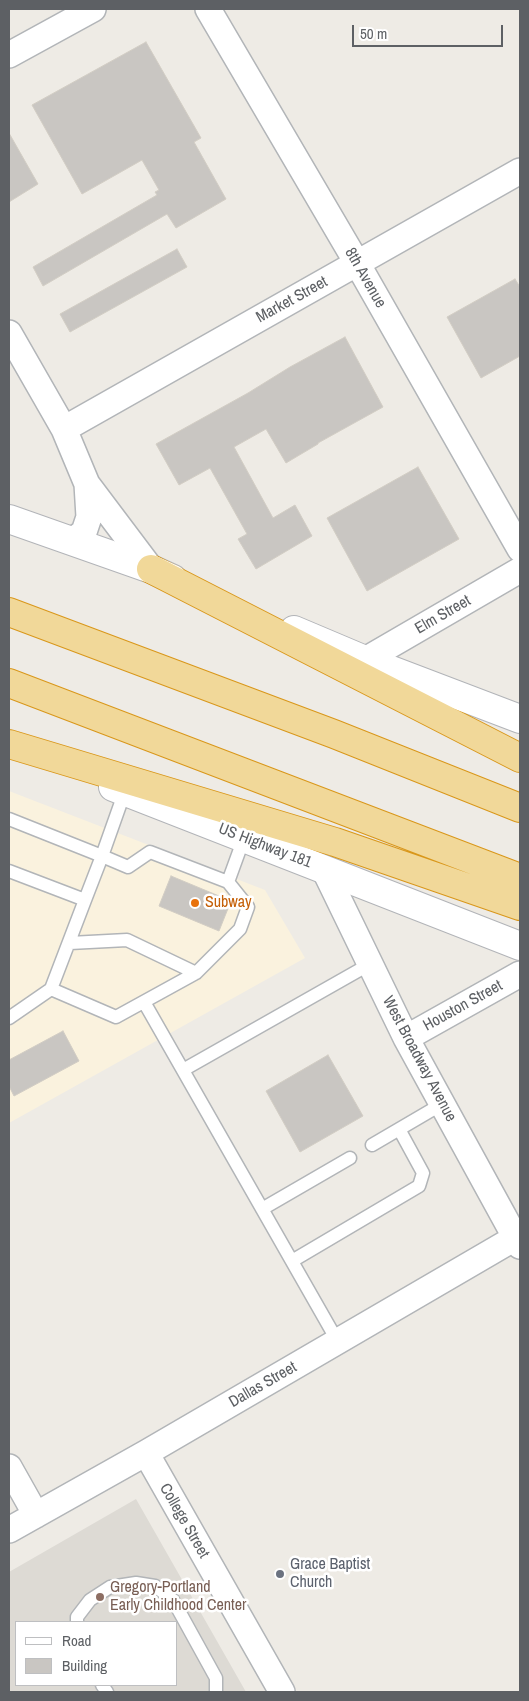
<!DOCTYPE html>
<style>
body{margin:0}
#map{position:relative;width:529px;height:1701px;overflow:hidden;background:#eeebe5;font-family:"Archivo Narrow",sans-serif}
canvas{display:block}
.frame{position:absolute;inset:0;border:10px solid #5d6064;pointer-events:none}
.legend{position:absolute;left:15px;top:1621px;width:162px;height:65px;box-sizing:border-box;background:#fff;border:1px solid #bebfc1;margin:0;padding:6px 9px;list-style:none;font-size:15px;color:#5d6064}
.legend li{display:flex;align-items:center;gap:10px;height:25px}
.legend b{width:25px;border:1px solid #bebfc1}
.scale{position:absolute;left:352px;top:25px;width:151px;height:22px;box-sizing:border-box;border:2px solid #5d6064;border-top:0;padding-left:6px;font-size:15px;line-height:18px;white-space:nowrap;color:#5d6064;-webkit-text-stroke:4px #fff;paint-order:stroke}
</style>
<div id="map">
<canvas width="529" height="1701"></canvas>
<div class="frame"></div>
<ul class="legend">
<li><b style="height:6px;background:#fff"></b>Road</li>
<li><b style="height:14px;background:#c9c6c2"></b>Building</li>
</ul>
<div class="scale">50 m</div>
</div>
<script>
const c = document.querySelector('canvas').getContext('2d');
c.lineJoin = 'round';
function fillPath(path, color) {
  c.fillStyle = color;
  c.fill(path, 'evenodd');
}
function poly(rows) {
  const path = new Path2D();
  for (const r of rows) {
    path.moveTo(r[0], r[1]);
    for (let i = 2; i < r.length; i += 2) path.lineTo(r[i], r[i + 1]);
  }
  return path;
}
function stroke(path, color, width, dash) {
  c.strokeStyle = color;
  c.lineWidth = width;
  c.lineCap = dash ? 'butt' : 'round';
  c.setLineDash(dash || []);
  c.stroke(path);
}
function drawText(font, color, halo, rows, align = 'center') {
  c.font = font + ' "Archivo Narrow",sans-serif';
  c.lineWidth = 5;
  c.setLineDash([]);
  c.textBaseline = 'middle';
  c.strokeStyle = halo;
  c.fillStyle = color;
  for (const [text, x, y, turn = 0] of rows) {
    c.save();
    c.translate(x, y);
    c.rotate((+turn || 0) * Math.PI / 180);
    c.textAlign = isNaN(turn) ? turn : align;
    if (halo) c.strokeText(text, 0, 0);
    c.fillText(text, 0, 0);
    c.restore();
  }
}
fillPath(poly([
 [9,791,265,890,305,958,9,1123]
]), '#faf2de');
fillPath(poly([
 [136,1499,246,1692,9,1692,9,1572],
 [16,1622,176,1622,176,1685,16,1685]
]), '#dddad4');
const building = poly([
 [146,42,201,138,194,142,226,199,176,228,167,214,43,286,33,267,157,195,155,192,159,190,142,160,82,194,32,105,146,42],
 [9,133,38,184,9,202,9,133],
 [177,249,187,267,70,332,60,314,177,249],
 [515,279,520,287,520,356,481,378,447,317,515,279],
 [345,337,383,407,318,443,318,444,286,463,266,429,234,447,273,518,295,505,312,536,256,569,238,539,247,534,210,468,179,485,156,444,248,393,290,367,345,337],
 [418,467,459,539,367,591,327,518,418,467],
 [171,876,231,901,219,931,159,906,171,876],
 [63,1031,79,1061,14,1096,9,1086,9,1060,63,1031],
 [328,1055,363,1116,300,1152,266,1091,328,1055]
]);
fillPath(building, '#c9c6c2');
stroke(building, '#d2cdc4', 1);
const service = poly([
 [9,819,102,856,125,791],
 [9,871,85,900,102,856,128,867,150,852,228,882,244,838],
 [85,900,51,989,116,1017,196,973,240,929,248,907,228,882],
 [70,943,127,940,196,973],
 [144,1002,338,1342],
 [9,1018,51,989],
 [183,1070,370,964],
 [372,1145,442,1104],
 [262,1209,350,1158],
 [292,1261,419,1186,423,1173,399,1129],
 [77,1622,77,1617,90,1600,110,1587,136,1583,155,1586,173,1600,216,1678,216,1692],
 [102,1685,107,1692]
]);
const minor = poly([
 [208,9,357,263,520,549],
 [9,55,93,9],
 [9,333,64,429,87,484,151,569],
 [64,429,520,171],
 [72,541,84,532,89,517,87,484],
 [365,660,520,570],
 [324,869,406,1038,520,1246],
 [406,1038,520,974],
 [146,1453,282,1692],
 [9,1467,36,1515],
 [9,1530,146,1453,515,1238]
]);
const secondary = poly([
 [9,519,151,569,173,579],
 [294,630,365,660,520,719],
 [113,787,520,946]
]);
const motorway = poly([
 [151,569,520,758],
 [9,612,334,734,520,808],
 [9,683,520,878],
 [9,744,335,842,520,906]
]);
stroke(service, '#b2b5b8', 15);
stroke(minor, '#b2b5b8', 28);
stroke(secondary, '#b2b4b8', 30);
stroke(motorway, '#d9971a', 30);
stroke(service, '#fff', 12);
stroke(minor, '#fff', 25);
stroke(secondary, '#fff', 28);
stroke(motorway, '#f1d899', 28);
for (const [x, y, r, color] of [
 [195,903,5,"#e8710a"],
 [280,1574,5,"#6b7280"],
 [100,1597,5,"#8d6e63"]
]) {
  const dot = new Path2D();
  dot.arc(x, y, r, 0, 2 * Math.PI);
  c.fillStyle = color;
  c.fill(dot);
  stroke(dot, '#fff', 2);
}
drawText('16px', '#5d6064', '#fff', [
 ["8th Avenue",365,278,60],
 ["Market Street",292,300,-29],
 ["Elm Street",443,615,-30],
 ["US Highway 181",265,846,21],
 ["Houston Street",463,1006,-29],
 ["West Broadway Avenue",419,1059,62],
 ["Dallas Street",263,1385,-30],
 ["College Street",184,1521,60]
]);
drawText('16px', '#c56008', '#fff', [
 ["Subway",205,903]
], 'left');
drawText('16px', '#5b616d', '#fff', [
 ["Grace Baptist",290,1565],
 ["Church",290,1583]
], 'left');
drawText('16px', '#785e54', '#fff', [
 ["Gregory-Portland",110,1588],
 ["Early Childhood Center",110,1606]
], 'left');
</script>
